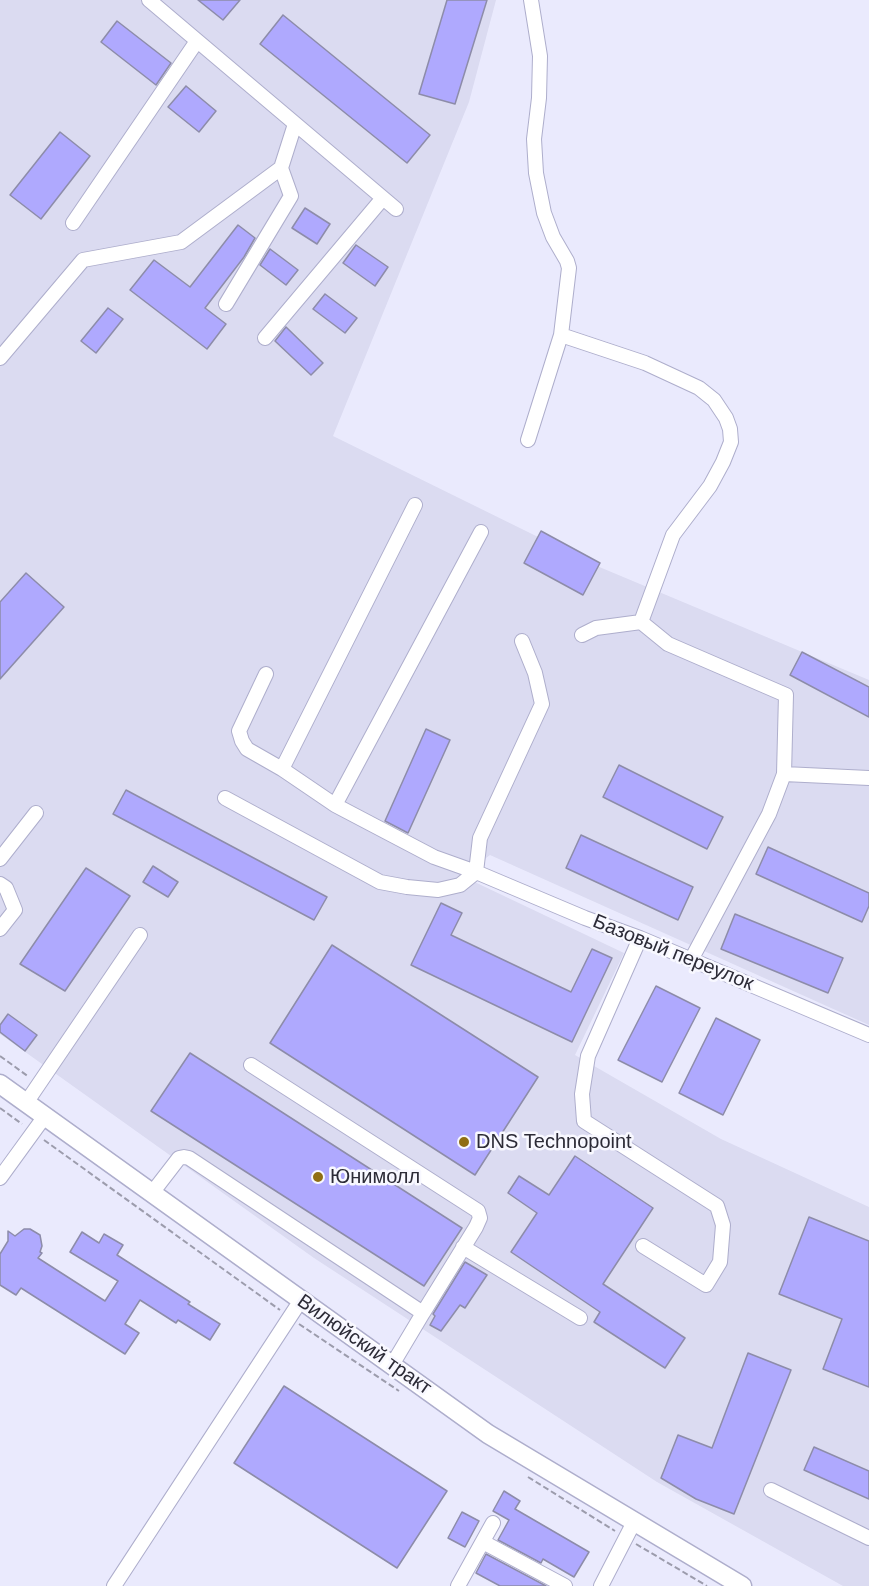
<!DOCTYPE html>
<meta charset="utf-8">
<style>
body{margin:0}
canvas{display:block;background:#eaeafd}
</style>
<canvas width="869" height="1586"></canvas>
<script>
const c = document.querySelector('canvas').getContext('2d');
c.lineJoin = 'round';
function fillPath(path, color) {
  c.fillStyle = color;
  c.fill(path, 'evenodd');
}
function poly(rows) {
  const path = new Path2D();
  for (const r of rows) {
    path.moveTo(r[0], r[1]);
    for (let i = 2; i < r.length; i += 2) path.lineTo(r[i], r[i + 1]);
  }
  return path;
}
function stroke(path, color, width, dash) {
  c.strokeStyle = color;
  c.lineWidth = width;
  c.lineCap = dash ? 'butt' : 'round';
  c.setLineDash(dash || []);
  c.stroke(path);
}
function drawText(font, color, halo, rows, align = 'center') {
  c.font = font + ' Arial,sans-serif';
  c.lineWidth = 5;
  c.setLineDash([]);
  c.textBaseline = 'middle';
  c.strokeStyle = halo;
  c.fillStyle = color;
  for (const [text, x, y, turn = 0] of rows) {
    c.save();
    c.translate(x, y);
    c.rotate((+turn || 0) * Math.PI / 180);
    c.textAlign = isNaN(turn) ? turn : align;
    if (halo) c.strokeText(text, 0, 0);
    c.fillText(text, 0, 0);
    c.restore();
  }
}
fillPath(poly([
 [0,0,496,0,469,102,333,436,597,566,869,680,869,1025,490,855,462,876,624,953,575,1055,721,1139,869,1207,869,1586,843,1586,657,1482,314,1258,0,1034]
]), '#dbdbf1');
const building = poly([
 [198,0,240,0,223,20,198,0],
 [447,0,487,0,455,104,419,94,447,0],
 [283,15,430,135,407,163,260,44,283,15],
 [117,21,171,63,156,85,101,42,117,21],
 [186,86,216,111,199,132,168,107,186,86],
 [60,132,90,156,41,219,10,195,60,132],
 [305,208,330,224,317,244,292,228,305,208],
 [238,225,255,238,244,257,205,308,226,324,207,349,130,290,154,260,190,287,238,225],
 [356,245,388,267,375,286,343,263,356,245],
 [270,249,298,270,286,285,260,265,270,249],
 [325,294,357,318,345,333,313,309,325,294],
 [108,308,123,319,96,353,81,341,108,308],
 [286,327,323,363,311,375,275,341,286,327],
 [541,531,600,563,583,595,524,563,541,531],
 [26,573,64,607,0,679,0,602,26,573],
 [802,652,869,687,869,717,790,675,802,652],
 [426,729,450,740,408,833,385,821,426,729],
 [619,765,723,817,707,849,603,797,619,765],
 [126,790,327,897,314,920,113,814,126,790],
 [581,835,693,887,678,920,566,868,581,835],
 [768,847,869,893,869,906,862,922,756,874,768,847],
 [153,866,178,882,168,897,143,882,153,866],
 [86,868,130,896,65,991,20,964,86,868],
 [441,903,462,913,451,935,571,992,592,949,612,958,572,1042,411,965,441,903],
 [735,914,843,958,828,993,721,949,735,914],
 [332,945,538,1077,475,1175,270,1043,332,945],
 [656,986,700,1008,662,1082,618,1060,656,986],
 [8,1014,37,1035,25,1051,0,1032,0,1025,8,1014],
 [716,1018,760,1040,723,1115,679,1093,716,1018],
 [190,1053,462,1228,424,1286,151,1111,190,1053],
 [575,1156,653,1208,603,1284,685,1338,665,1368,594,1322,600,1312,511,1252,537,1213,508,1193,519,1176,549,1195,575,1156],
 [809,1217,869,1241,869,1387,823,1369,842,1319,779,1294,809,1217],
 [24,1229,30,1229,40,1235,42,1246,40,1252,42,1253,38,1258,105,1301,118,1281,70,1252,82,1232,99,1243,104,1234,123,1245,117,1255,190,1302,188,1304,220,1324,210,1340,178,1320,176,1323,140,1300,125,1324,139,1333,125,1354,21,1288,16,1295,0,1285,0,1254,8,1241,8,1231,15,1236,24,1229],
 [465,1262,487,1275,465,1308,460,1305,441,1331,430,1325,435,1316,433,1314,465,1262],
 [748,1353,791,1370,734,1514,696,1499,661,1478,678,1435,712,1448,748,1353],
 [284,1386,447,1491,397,1568,234,1463,284,1386],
 [814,1447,869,1471,869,1499,804,1470,814,1447],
 [504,1491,520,1501,515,1509,589,1552,574,1577,543,1559,541,1563,498,1540,509,1520,493,1511,504,1491],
 [462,1512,479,1521,465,1547,448,1538,462,1512],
 [486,1554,546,1586,500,1586,476,1573,486,1554]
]);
fillPath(building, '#afa9fe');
stroke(building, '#8d8ca9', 1.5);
const minor = poly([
 [149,0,396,209],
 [73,223,197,41],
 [226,304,291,196,281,168],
 [561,335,645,363,699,388,714,400,726,418,730,429,731,442,723,462,710,486,673,535,641,622],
 [265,338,383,198],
 [0,358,83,260,181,242,281,168,295,124],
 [528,440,561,335,569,268,567,261,553,237,544,213,536,173,534,139,539,98,540,56,531,0],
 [582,635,596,628,641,622,668,644,786,695,784,774,869,778],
 [266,674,239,731,242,741,247,749,282,769,335,805,434,857,476,872,585,918,640,938,869,1035],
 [282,769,415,505],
 [225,798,380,882,407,887,438,890,460,885,476,872,480,838,542,704,535,673,522,641],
 [335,805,481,532],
 [0,859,36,813],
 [0,884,6,888,15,910,0,929],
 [640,938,588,1056,582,1094,584,1121,717,1206,723,1225,720,1262,706,1285,643,1246],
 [691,960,769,814,784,774],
 [251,1065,478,1211,480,1218,476,1227,423,1313],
 [26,1103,140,935],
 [0,1178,45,1116],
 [152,1193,179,1158,184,1157,189,1158,423,1313,392,1365],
 [463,1247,580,1318],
 [771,1490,869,1538],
 [483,1542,565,1586],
 [114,1586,301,1300],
 [458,1586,493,1523],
 [601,1586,634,1522]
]);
const major = poly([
 [0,1084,488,1434,742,1586]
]);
stroke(minor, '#aeaecc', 16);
stroke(major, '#aeaecc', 21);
stroke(poly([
 [0,1056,29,1077],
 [0,1108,22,1124],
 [44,1140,280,1310],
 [299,1324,399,1391],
 [528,1477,615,1531],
 [636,1544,707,1586]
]), '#9c9cac', 2, [6, 3]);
stroke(minor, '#fff', 14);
stroke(major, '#fff', 18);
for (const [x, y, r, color] of [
 [464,1142,6,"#906e13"],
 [318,1177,6,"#906e13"]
]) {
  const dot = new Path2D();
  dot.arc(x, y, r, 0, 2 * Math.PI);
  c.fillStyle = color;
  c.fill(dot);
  stroke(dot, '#f8f8ff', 2);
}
drawText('20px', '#2c2b37', '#f8f8ff', [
 ["Базовый переулок",673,953,22],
 ["Вилюйский тракт",364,1345,35]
]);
drawText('20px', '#2c2b37', '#f8f8ff', [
 ["DNS Technopoint",476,1142],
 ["Юнимолл",330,1177]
], 'left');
</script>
